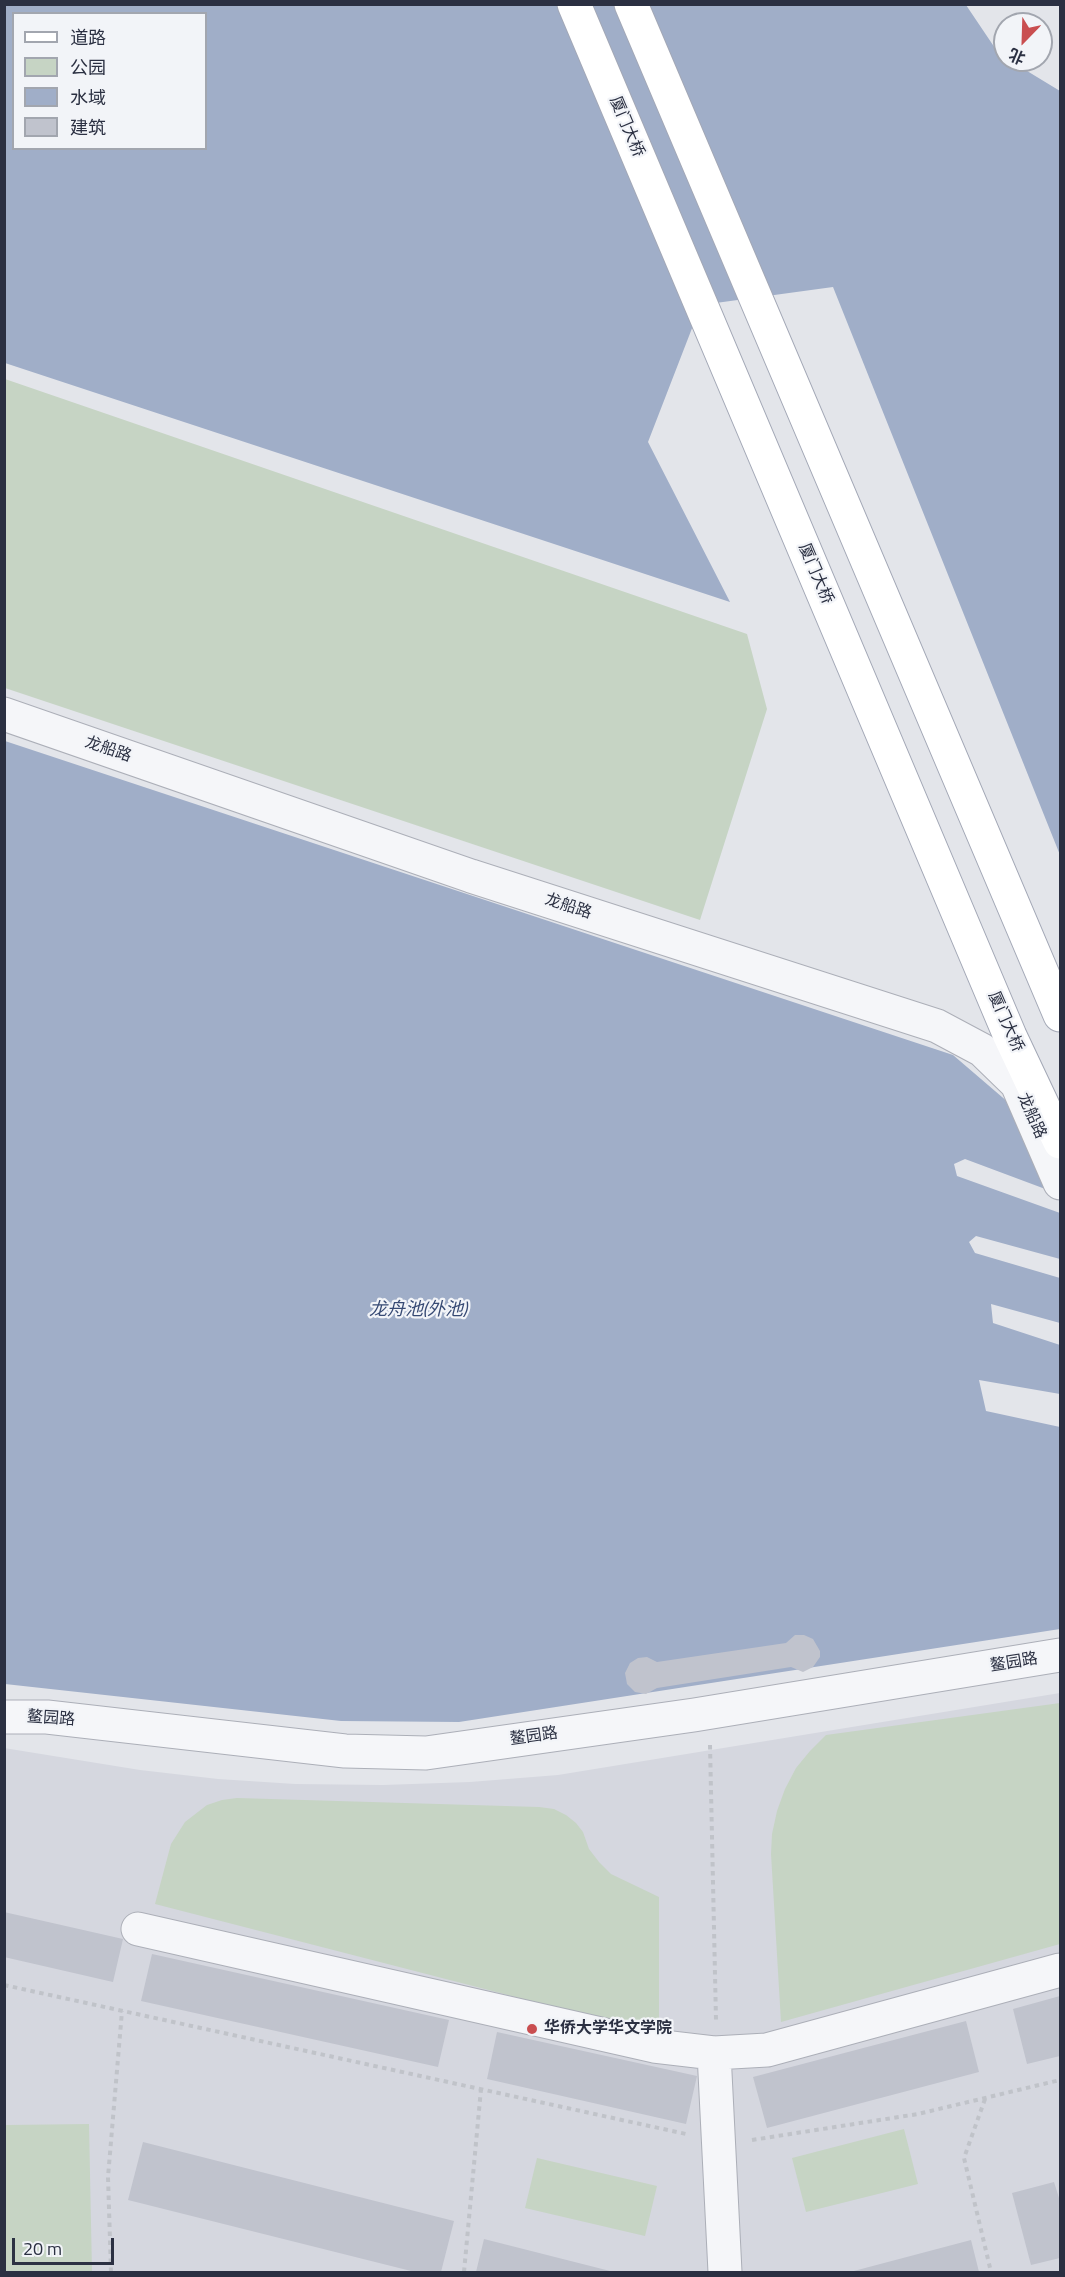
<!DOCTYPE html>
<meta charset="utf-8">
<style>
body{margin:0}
#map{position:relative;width:1065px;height:2277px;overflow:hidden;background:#e3e5ea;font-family:"Titillium Web","Noto Sans SC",sans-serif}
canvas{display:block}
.frame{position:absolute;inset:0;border:6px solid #2b3042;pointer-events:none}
.legend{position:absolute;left:12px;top:12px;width:195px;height:138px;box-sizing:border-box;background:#f2f4f8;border:2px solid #a2a6af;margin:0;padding:8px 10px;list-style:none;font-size:18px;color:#2b3042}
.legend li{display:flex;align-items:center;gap:12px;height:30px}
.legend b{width:30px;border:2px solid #a2a6af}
.north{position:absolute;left:993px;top:12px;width:60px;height:60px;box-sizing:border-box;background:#f2f4f8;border:2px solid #a2a6af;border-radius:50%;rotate:203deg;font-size:16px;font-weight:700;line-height:24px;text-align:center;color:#2b3042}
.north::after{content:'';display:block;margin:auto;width:21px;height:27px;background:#c94e50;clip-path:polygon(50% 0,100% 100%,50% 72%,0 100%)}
.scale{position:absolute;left:12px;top:2238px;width:102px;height:27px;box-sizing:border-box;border:3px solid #2b3042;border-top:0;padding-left:8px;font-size:18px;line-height:21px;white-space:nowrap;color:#2b3042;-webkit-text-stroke:4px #f2f4f8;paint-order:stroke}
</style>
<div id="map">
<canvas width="1065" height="2277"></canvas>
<div class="frame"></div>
<ul class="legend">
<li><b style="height:8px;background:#fff"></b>道路</li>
<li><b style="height:16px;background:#c6d4c4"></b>公园</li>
<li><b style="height:16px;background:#a0aec8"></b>水域</li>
<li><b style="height:16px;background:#c0c3cd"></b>建筑</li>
</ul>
<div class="north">北</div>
<div class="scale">20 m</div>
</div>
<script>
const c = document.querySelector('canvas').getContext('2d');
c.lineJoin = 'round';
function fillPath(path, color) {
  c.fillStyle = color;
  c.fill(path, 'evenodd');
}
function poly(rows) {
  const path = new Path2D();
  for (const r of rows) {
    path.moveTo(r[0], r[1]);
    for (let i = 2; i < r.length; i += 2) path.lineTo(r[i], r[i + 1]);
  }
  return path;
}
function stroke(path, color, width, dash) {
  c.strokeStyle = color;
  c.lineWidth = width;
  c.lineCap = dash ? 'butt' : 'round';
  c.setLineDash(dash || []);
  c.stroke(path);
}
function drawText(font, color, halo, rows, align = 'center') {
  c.font = font + ' "Titillium Web","Noto Sans SC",sans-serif';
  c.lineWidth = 4.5;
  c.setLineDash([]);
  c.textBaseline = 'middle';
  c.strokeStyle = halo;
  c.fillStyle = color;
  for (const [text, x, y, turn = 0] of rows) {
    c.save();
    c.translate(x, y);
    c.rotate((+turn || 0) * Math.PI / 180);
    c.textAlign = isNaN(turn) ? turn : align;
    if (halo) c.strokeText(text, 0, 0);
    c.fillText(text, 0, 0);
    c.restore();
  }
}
fillPath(poly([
 [1060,1693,1060,2272,5,2272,4,1748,140,1770,218,1779,295,1784,383,1785,470,1782,558,1775]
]), '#d5d7df');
fillPath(poly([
 [5,379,747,634,767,709,700,920,5,688],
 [1060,1703,1060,1944,781,2022,771,1854,772,1834,777,1811,785,1789,796,1768,810,1751,826,1735],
 [237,1798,539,1807,554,1809,566,1815,576,1823,583,1832,589,1849,599,1862,611,1874,659,1897,659,2034,155,1904,171,1844,185,1822,207,1805,222,1800],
 [89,2124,92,2272,5,2272,5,2125],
 [904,2129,918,2184,806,2212,792,2158],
 [537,2158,657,2186,645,2236,525,2208]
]), '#c6d4c4');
fillPath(poly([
 [5,5,966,5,999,54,1005,60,1009,60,1060,91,1060,855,833,287,701,305,648,442,730,602,5,363],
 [14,14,206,14,206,148,14,148],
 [5,741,953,1055,1016,1109,1056,1193,965,1159,954,1164,957,1176,1060,1213,1060,1259,976,1236,969,1242,975,1253,1060,1278,1060,1323,991,1304,993,1323,1060,1345,1060,1394,979,1380,986,1411,1060,1427,1060,1629,459,1722,341,1721,5,1684]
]), '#a0aec8');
fillPath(poly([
 [795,1635,804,1635,813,1639,820,1651,820,1657,813,1667,803,1672,791,1667,657,1688,646,1694,635,1692,627,1684,625,1673,630,1663,638,1658,647,1657,657,1662,786,1643],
 [4,1912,123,1939,113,1982,4,1957],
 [152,1954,449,2020,438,2067,141,2001],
 [1060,1996,1060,2056,1027,2064,1013,2009],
 [966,2021,979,2072,767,2128,753,2077],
 [497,2032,697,2076,686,2124,487,2079],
 [143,2142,454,2221,441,2272,415,2272,128,2200],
 [1054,2182,1059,2198,1060,2197,1060,2258,1031,2265,1012,2193],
 [484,2239,614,2272,476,2272],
 [971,2240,979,2272,850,2272]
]), '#c0c3cd');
const minor = poly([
 [4,714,471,876,937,1026,982,1050,1017,1084,1060,1183],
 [4,1717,47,1717,345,1751,426,1753,694,1715,1060,1655],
 [138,1929,654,2046,714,2053,767,2050,1060,1970],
 [714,2053,725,2272]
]);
const major = poly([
 [574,4,1010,1036,1060,1142],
 [631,4,1060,1015]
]);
stroke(minor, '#acafb8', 35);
stroke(major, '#a3a8b6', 35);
stroke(poly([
 [710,1745,716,2020],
 [4,1985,686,2134],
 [985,2099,964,2158,991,2272],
 [752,2140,918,2114,1060,2080],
 [111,2272,108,2177,122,2011],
 [464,2272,481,2089]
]), '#c0c3c9', 4, [4.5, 4.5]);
stroke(minor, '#f5f6f9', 33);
stroke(major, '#fff', 33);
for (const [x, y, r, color] of [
 [532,2029,6,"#c94e50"]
]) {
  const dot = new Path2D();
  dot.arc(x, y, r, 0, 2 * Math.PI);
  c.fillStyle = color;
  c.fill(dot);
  stroke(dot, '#f2f4f8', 2);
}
drawText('16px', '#2b3042', '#f2f4f8', [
 ["厦门大桥",626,127,67],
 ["厦门大桥",815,574,67],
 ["龙船路",108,750,19],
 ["龙船路",568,907,18],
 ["厦门大桥",1005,1022,66],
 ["龙船路",1031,1116,66],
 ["鳌园路",1014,1663,-9],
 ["鳌园路",51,1719,4],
 ["鳌园路",534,1737,-8]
]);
drawText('bold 16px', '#2b3042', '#f2f4f8', [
 ["华侨大学华文学院",544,2029]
], 'left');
drawText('italic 18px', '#374a74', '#f2f4f8', [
 ["龙舟池(外池)",418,1311]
]);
</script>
